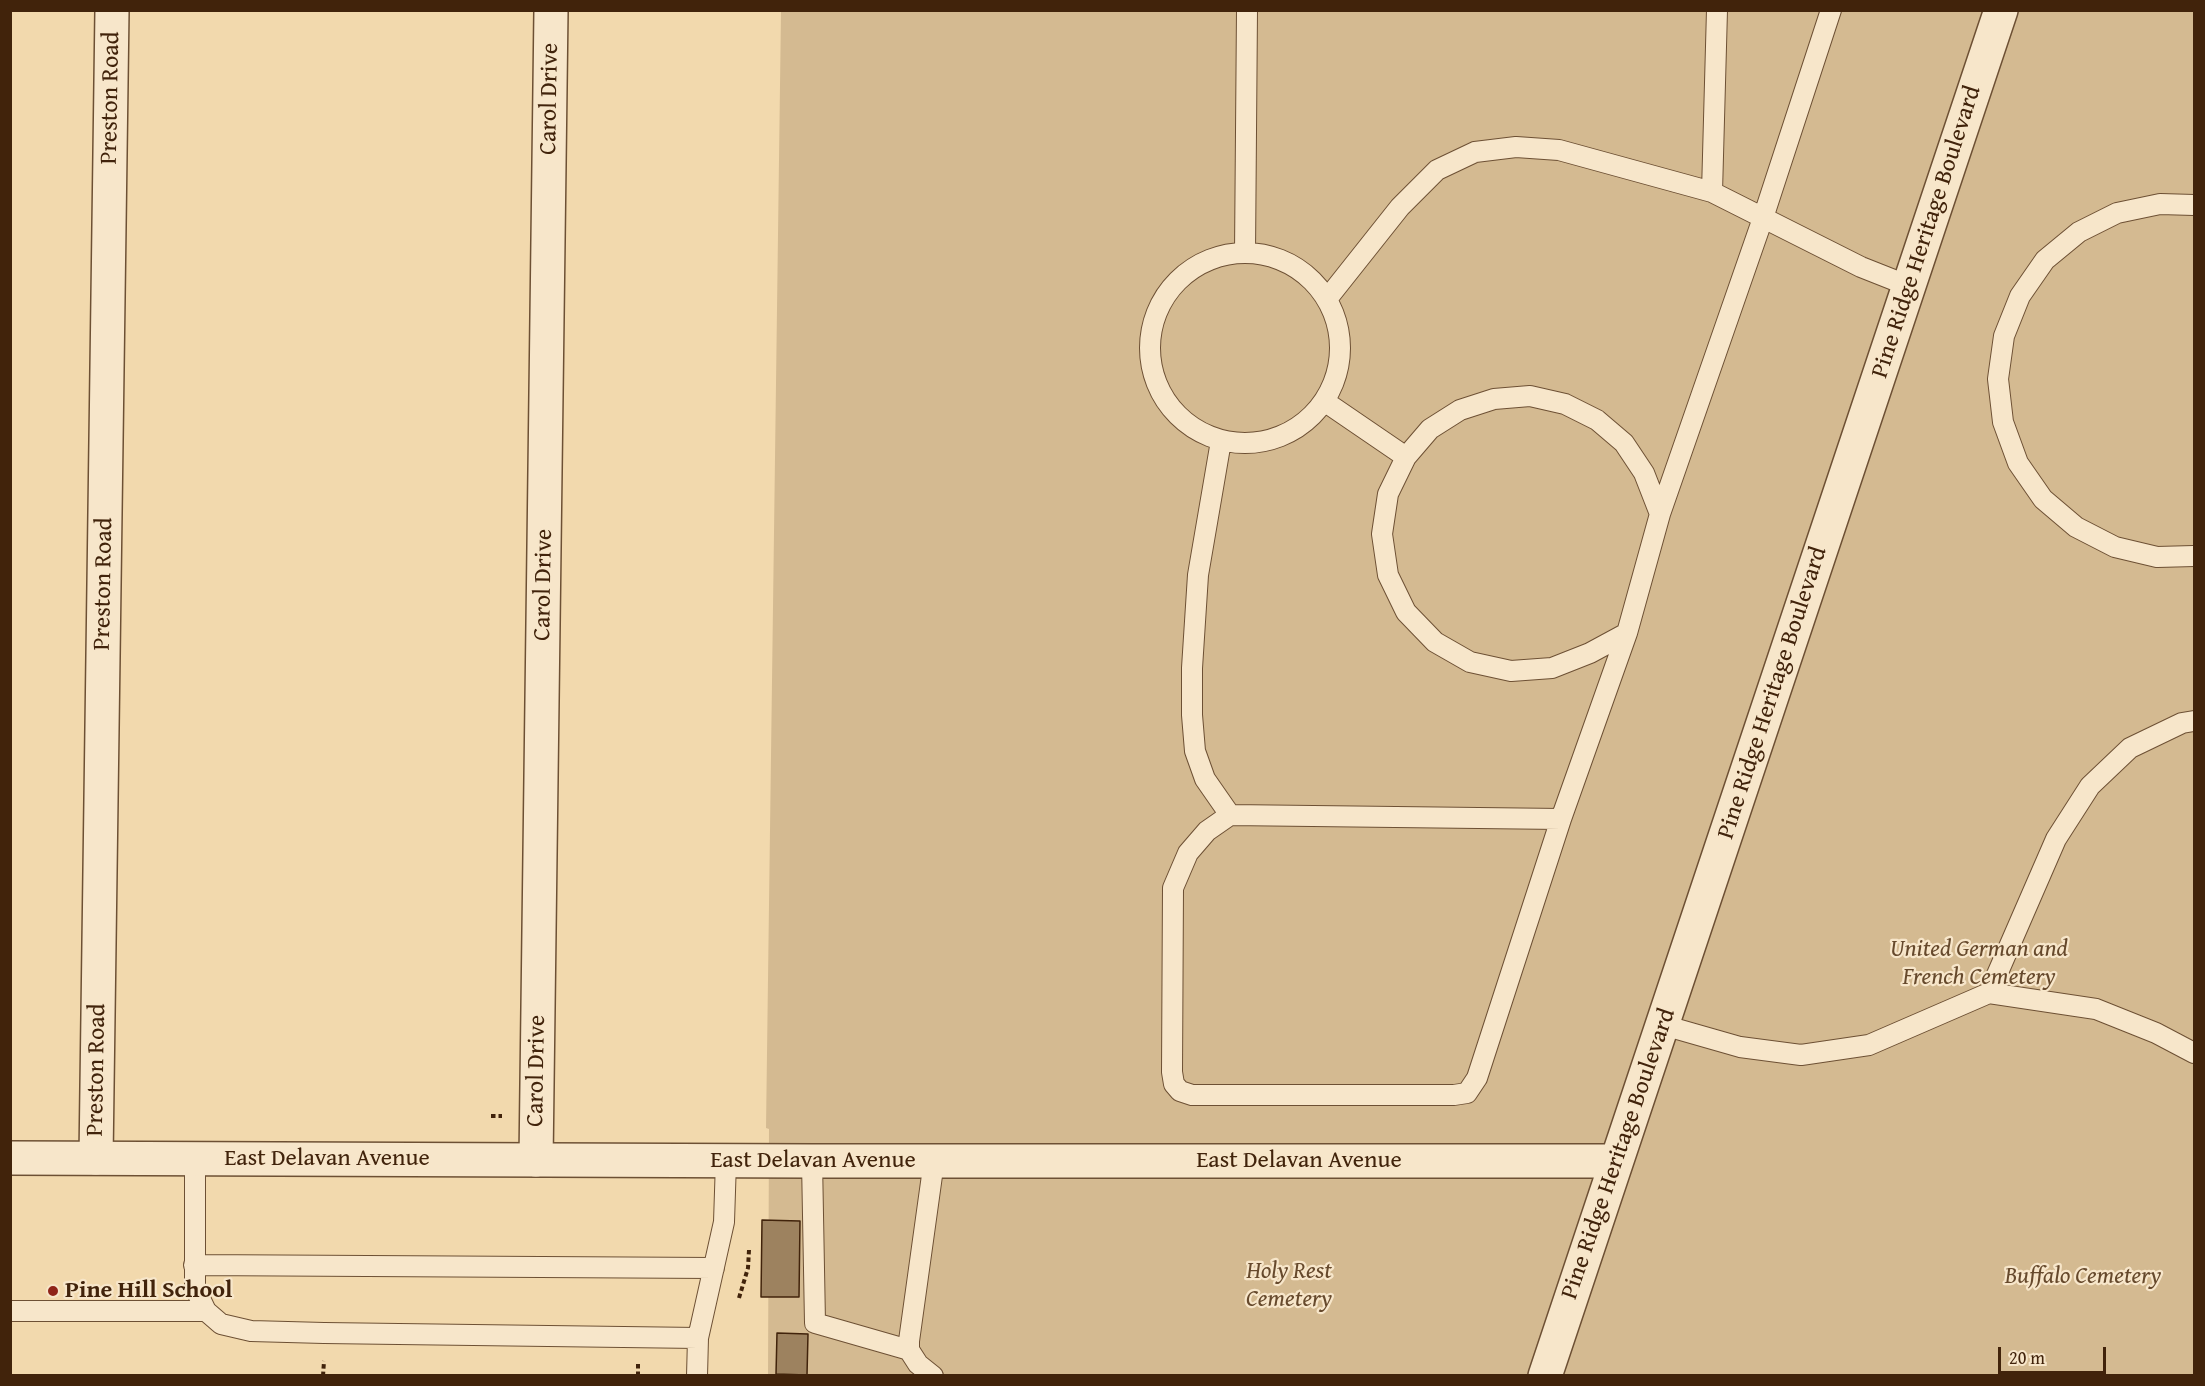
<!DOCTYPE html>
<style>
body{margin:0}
#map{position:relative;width:2205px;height:1386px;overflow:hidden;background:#f2d9ad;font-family:"Gentium Book Plus",serif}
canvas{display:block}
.frame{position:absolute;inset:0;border:12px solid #41230b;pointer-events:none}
.scale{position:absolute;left:1998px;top:1347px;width:108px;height:27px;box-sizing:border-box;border:3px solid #41230b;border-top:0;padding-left:8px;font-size:18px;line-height:21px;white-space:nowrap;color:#41230b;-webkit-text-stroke:4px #f7e6ca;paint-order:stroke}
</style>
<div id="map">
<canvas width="2205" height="1386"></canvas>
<div class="frame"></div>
<div class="scale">20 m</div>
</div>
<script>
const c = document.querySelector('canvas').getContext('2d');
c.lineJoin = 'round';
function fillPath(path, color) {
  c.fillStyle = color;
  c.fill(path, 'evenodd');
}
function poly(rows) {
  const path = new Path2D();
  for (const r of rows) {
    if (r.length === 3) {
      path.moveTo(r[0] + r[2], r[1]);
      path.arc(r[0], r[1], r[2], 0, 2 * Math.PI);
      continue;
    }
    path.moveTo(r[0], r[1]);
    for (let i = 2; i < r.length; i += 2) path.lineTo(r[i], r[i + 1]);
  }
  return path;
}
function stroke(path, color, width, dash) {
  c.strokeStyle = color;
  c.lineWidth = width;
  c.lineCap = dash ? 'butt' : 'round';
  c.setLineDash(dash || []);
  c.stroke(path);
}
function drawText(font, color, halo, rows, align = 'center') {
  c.font = font + ' "Gentium Book Plus",serif';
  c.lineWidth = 4.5;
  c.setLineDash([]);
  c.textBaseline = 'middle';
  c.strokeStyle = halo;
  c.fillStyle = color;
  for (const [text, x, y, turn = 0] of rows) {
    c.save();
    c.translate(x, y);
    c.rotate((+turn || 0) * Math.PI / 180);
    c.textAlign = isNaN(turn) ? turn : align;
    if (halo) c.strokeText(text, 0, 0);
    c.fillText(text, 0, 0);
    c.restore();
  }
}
fillPath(poly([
 [781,11,2194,11,2194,1375,768,1375,769,1129,766,1128]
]), '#d4ba91');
const building = poly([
 [762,1220,800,1221,799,1297,761,1297,762,1220],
 [777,1333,808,1334,807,1375,776,1374,777,1333]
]);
fillPath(building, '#9d825f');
stroke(building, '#41230b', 1.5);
const service = poly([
 [1712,192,1717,10],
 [2194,205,2160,204,2117,213,2079,232,2045,260,2020,296,2004,336,1998,379,2003,422,2018,463,2043,499,2076,527,2115,547,2157,557,2194,556],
 [1245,253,1247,10],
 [1245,348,95],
 [1327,299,1400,207,1437,170,1475,152,1516,147,1559,150,1712,192,1861,267,1909,286],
 [1324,401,1406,457],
 [1221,441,1198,575,1192,668,1192,715,1195,751,1205,779,1230,815,1207,831,1188,853,1173,888,1172,1072,1174,1084,1180,1091,1192,1095,1454,1095,1467,1093,1477,1078,1561,819,1627,633,1660,514,1763,218,1831,10],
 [1627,633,1590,653,1552,668,1511,671,1470,662,1435,642,1406,612,1388,575,1382,534,1388,494,1406,457,1430,429,1460,410,1494,399,1530,396,1565,404,1597,420,1624,443,1644,473,1660,514],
 [1230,815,1561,819],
 [1989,993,2056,839,2090,786,2130,748,2182,723,2194,721],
 [1663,1025,1740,1047,1801,1055,1869,1045,1989,993,2096,1009,2156,1033,2194,1053],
 [195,1158,195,1288,206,1311,221,1324,251,1331,324,1333,698,1338],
 [812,1161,815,1323,909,1350],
 [194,1265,714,1268],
 [10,1311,206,1311],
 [697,1376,698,1338,724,1222,726,1161],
 [933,1376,918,1364,909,1350,909,1341,934,1161]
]);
const minor = poly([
 [96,1158,112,10],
 [536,1160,551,10]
]);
const tertiary = poly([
 [10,1158,812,1161,1615,1161],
 [1545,1376,2001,10]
]);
stroke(service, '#6d5034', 22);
stroke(minor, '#6d5034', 36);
stroke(tertiary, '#6d5034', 36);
stroke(poly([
 [491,1116,502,1116],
 [739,1298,748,1268,749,1250],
 [638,1364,638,1376],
 [323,1376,324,1361]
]), '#41230b', 4, [4.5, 3]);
stroke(service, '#f7e6ca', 20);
stroke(minor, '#f7e6ca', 33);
stroke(tertiary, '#f7e6ca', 33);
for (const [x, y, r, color] of [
 [53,1291,6,"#8f2418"]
]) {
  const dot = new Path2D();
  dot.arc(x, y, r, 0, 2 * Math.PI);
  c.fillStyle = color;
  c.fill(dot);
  stroke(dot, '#f7e6ca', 2);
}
drawText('24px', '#41230b', '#f7e6ca', [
 ["Preston Road",111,98,-89],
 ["Carol Drive",550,99,-89],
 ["Pine Ridge Heritage Boulevard",1927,232,-72],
 ["Preston Road",104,584,-89],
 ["Carol Drive",544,585,-89],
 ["Pine Ridge Heritage Boulevard",1773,693,-72],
 ["Preston Road",97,1070,-89],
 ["Carol Drive",537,1071,-89],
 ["Pine Ridge Heritage Boulevard",1619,1154,-71],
 ["East Delavan Avenue",327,1159],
 ["East Delavan Avenue",813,1161],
 ["East Delavan Avenue",1299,1161]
]);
drawText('italic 24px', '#66492c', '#f7e6ca', [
 ["United German and",1979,950],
 ["French Cemetery",1979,978],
 ["Holy Rest",1289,1272],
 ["Cemetery",1289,1300],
 ["Buffalo Cemetery",2083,1277]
]);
drawText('bold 24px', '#41230b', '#f7e6ca', [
 ["Pine Hill School",65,1291]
], 'left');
</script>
